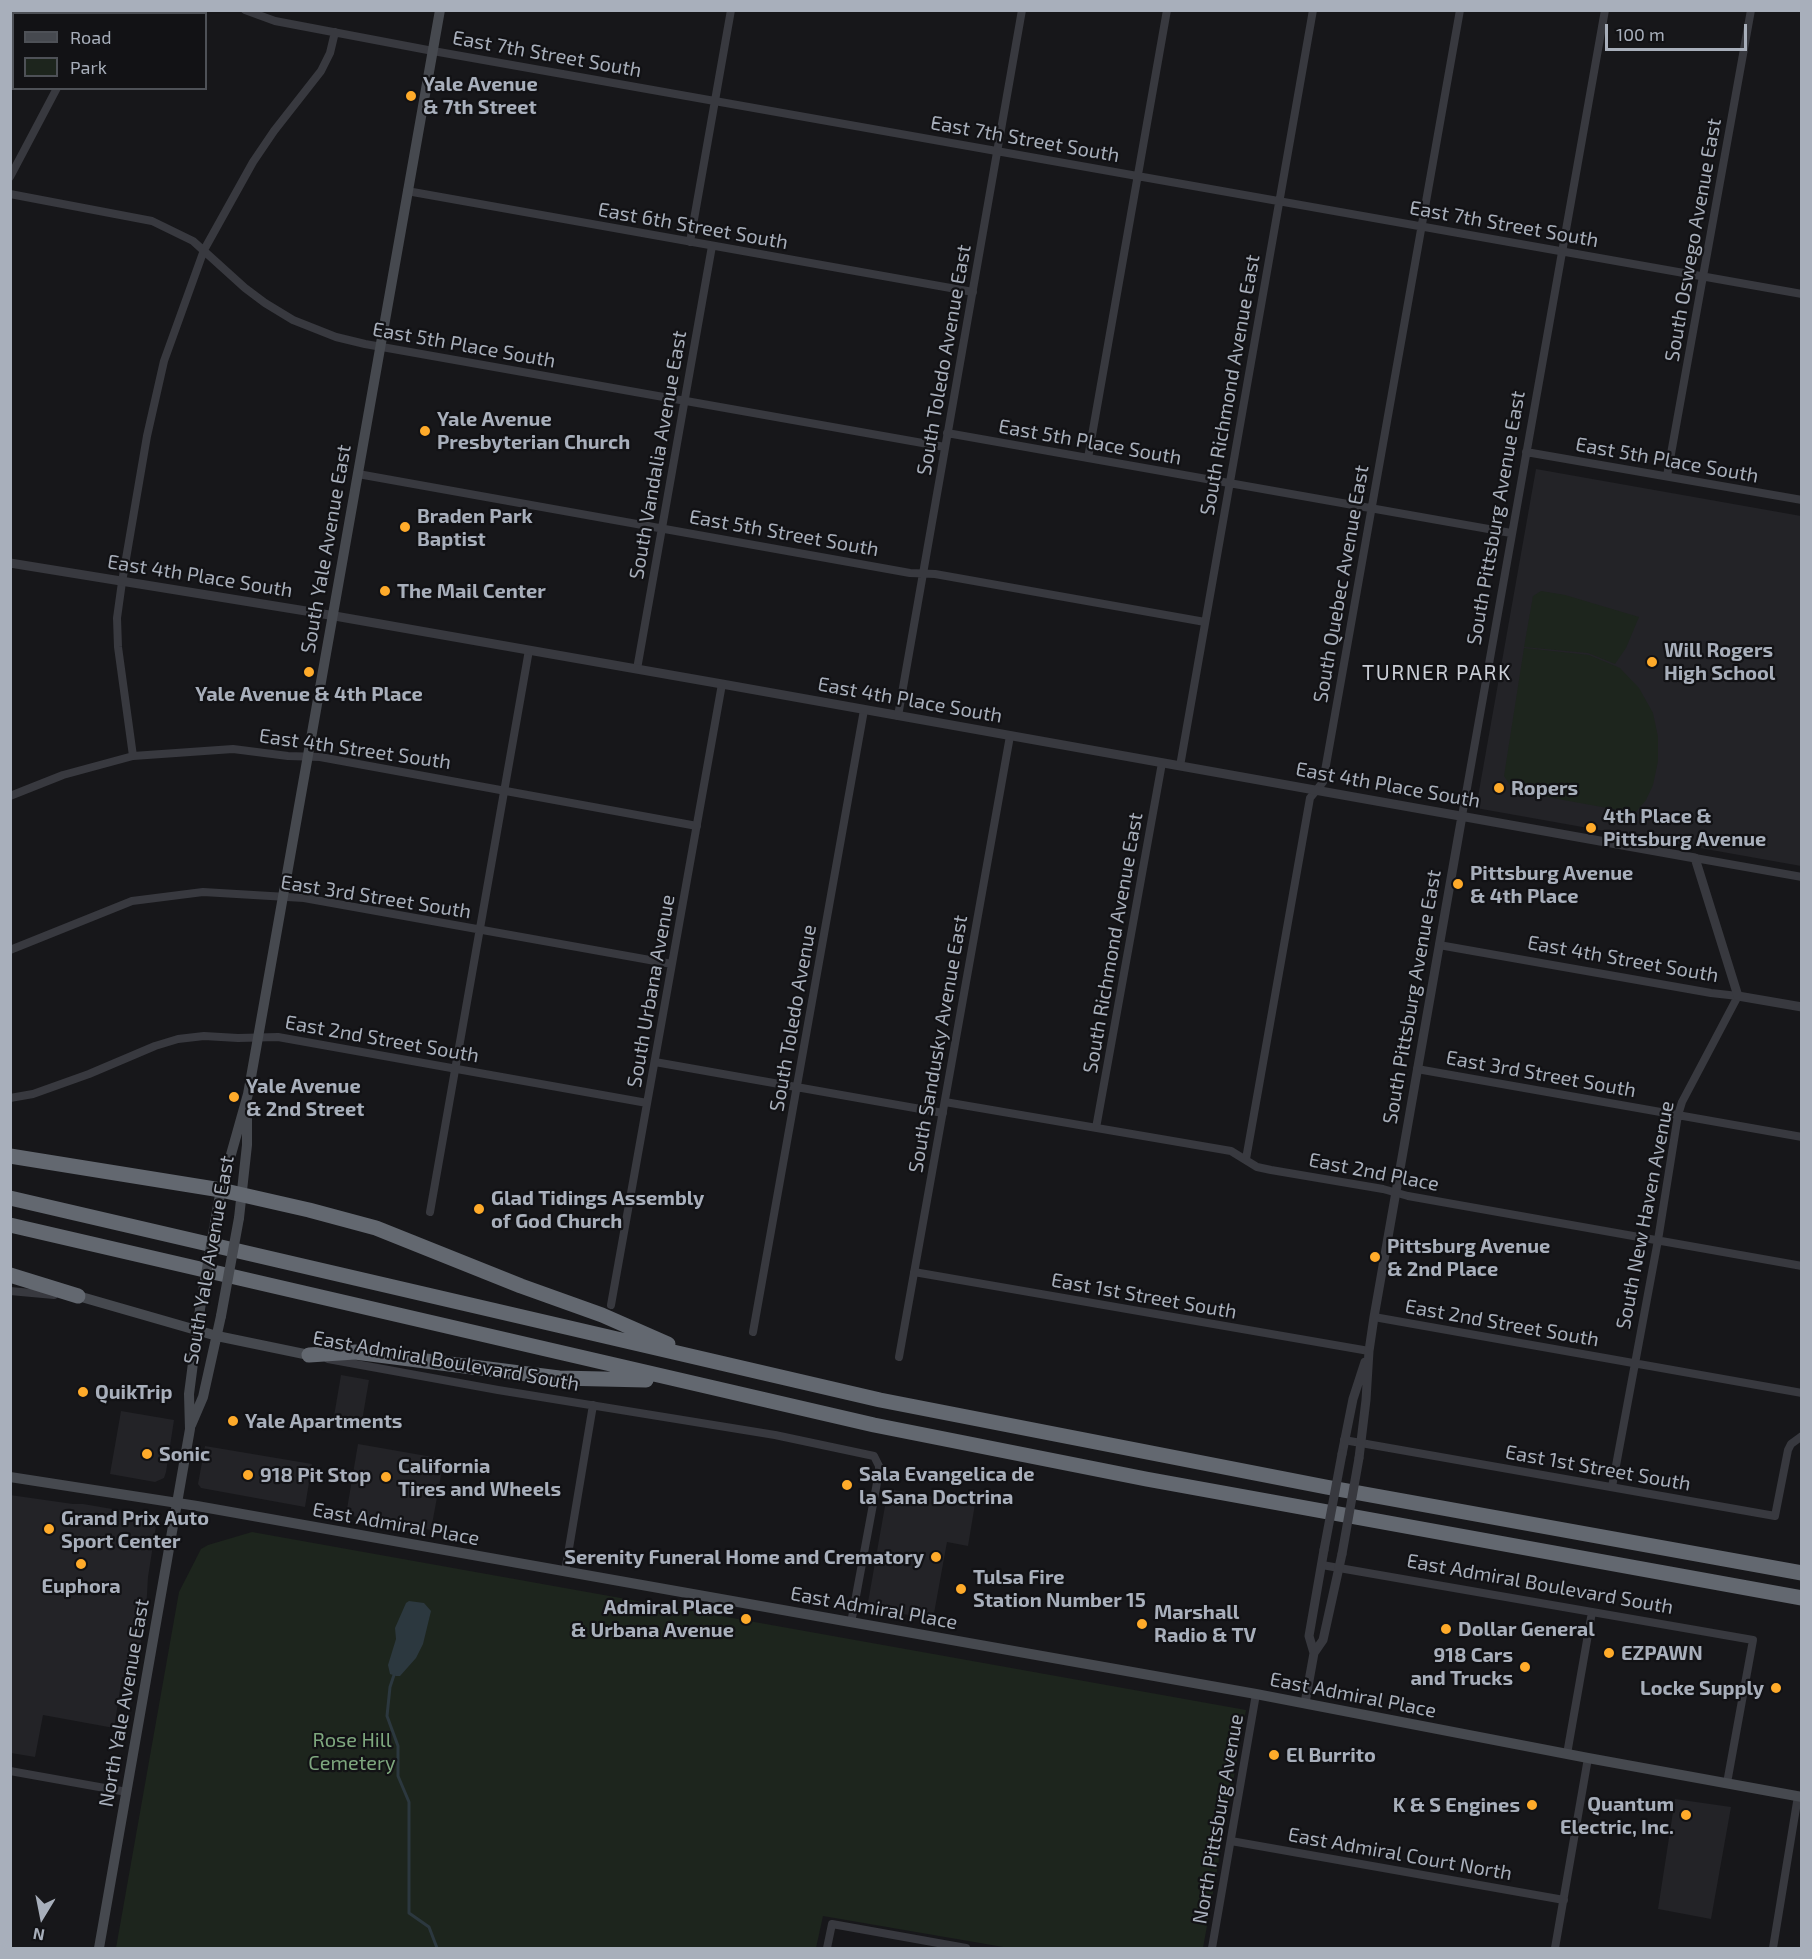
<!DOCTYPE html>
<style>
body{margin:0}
#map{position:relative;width:1812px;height:1959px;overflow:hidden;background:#17171a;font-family:"Exo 2",sans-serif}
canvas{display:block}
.frame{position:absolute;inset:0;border:12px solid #a8afbb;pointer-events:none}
.legend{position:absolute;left:12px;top:12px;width:195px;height:78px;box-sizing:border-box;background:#121215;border:2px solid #4e5157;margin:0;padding:8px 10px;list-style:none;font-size:18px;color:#a8afbb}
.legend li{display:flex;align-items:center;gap:12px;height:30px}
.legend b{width:30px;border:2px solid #4e5157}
.north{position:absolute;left:12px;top:1887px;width:60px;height:60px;-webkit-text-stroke:4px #121215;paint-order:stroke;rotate:190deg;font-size:16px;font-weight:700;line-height:24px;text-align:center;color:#a8afbb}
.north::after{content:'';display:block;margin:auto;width:21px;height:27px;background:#a8afbb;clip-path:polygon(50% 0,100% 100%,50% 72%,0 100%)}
.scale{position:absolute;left:1605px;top:24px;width:142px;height:27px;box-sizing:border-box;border:3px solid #a8afbb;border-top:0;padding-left:8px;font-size:18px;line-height:21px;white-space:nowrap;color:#a8afbb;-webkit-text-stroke:4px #121215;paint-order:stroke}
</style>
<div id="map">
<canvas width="1812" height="1959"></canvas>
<div class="frame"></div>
<ul class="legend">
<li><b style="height:8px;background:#46494f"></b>Road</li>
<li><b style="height:16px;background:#1d251d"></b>Park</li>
</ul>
<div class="north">N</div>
<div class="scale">100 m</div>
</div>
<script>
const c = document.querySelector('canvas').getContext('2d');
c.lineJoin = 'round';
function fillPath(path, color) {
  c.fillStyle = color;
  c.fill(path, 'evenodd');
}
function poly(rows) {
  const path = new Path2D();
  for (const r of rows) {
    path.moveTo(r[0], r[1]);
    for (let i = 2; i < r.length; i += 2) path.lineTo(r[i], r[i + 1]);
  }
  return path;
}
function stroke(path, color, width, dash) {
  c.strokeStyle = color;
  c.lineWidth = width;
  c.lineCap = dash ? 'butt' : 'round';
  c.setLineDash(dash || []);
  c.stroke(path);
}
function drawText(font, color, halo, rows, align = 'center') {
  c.font = font + ' "Exo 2",sans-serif';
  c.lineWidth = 4.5;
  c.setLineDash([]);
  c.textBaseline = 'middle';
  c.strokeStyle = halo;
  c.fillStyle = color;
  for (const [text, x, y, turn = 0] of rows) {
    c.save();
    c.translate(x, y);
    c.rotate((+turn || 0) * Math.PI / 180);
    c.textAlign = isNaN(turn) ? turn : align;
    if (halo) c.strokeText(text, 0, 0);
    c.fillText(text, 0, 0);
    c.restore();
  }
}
fillPath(poly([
 [1536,469,1801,516,1801,866,1476,808],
 [341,1375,369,1380,361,1427,333,1422],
 [121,1411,174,1420,166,1472,164,1478,155,1482,110,1474],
 [358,1444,444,1459,431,1530,346,1515],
 [205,1446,312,1464,305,1507,201,1488,198,1484],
 [888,1489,975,1504,968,1546,947,1542,933,1619,867,1608],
 [10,1495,73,1504,83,1504,153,1516,156,1526,148,1577,146,1611,134,1679,122,1677,114,1728,43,1715,35,1757,11,1753],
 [1675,1799,1731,1807,1711,1919,1658,1909]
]), '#232327');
fillPath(poly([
 [1541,591,1565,595,1639,617,1626,648,1615,664,1588,653,1524,647,1533,596],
 [1524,648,1589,655,1620,668,1639,688,1653,713,1658,737,1658,761,1653,785,1646,800,1635,813,1514,791,1504,776],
 [252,1532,1246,1710,1203,1948,1009,1948,823,1916,816,1948,116,1948,179,1592,201,1549,208,1545]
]), '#1d251d');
fillPath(poly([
 [409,1601,424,1603,431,1611,423,1644,416,1658,400,1676,396,1676,390,1674,388,1665,396,1639,395,1628,406,1603]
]), '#2c383f');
stroke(poly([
 [394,1675,390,1687,387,1716,398,1746,398,1776,409,1802,409,1913,429,1927,437,1948]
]), '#2c383f', 3);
stroke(poly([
 [245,10,275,21,433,51,1802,294],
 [106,14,108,10],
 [10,177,57,88],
 [407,191,973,292],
 [10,194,152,221,193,241,245,288,265,303,293,320,336,337,365,344,945,447],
 [690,242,731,10],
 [947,433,1511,533],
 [1526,452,1802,500],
 [1088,458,1167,10],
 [358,474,910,573,935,574,1205,622],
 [1667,476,1751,10],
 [637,669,712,246],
 [898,716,1022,10],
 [133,756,118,647,117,618,122,582,147,436,164,361,204,250,253,162,274,131,321,71,330,53,335,32],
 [1180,766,1313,10],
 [10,796,63,775,133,756,233,749,288,756,320,757,697,826],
 [1462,816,1605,10],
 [1695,858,1802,877],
 [1439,945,1711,993,1738,996,1682,1102,1678,1115,1658,1240,1612,1487],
 [10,950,132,901,203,892,304,898,672,964],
 [655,1062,943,1113],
 [1417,1069,1802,1137],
 [10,1098,33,1094,89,1074,155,1046,178,1039,204,1036,238,1038,278,1037,647,1103],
 [945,1102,1231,1151,1257,1167,1271,1170,1383,1189,1408,1196,1802,1266],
 [1096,1128,1162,763],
 [1246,1159,1310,798,1323,782,1460,10],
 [430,1212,529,650],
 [914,1272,1369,1351],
 [10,1291,54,1295],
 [611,1305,722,684],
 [1374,1317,1802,1393],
 [753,1332,864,710],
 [899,1357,1010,736],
 [328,1359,498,1390,775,1435,874,1456,879,1466,879,1472,851,1623],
 [1344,1440,1775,1516,1788,1450,1791,1444,1802,1436],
 [1322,1565,1753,1640,1727,1783],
 [565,1572,593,1405],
 [1567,1754,1592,1612],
 [10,1771,127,1792],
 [1231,1841,1564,1900],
 [827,1948,832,1924,966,1948],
 [1212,1948,1256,1694],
 [1555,1948,1588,1758],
 [1773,1948,1798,1796]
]), '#38393f', 8);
stroke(poly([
 [10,563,312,612,722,684,1695,858,1738,996,1802,1007],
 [1342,1454,1353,1399,1365,1362],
 [1359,1458,1366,1400,1369,1351,1374,1317,1462,816],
 [1314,1653,1309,1636,1324,1550],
 [1305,1703,1314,1653,1323,1640,1342,1554]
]), '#38393f', 9);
stroke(poly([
 [217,1211,221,1190,248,1094,440,10],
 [239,1218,247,1145,247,1109],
 [78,1296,217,1336,309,1355],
 [191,1425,203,1397,221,1316],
 [10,1477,197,1506,1256,1694,1588,1758,1802,1797],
 [99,1948,190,1429,189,1394,200,1309]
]), '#46494f', 10);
stroke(poly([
 [10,1156,221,1190,309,1210,376,1228,521,1286,602,1315,668,1344],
 [10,1198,880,1400,1326,1487,1802,1573],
 [10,1225,874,1425,1146,1479,1802,1598],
 [10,1275,78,1296],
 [309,1355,355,1352,559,1378,646,1380]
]), '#636870', 15);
stroke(poly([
 [1324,1550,1342,1454],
 [1342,1554,1359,1458]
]), '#38393f', 9);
stroke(poly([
 [200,1309,217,1211],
 [221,1316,239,1218]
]), '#46494f', 10);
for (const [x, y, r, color] of [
 [411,96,6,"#ffab2a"],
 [425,431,6,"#ffab2a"],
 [405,527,6,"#ffab2a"],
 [385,591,6,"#ffab2a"],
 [1652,662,6,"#ffab2a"],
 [309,672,6,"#ffab2a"],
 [1499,788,6,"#ffab2a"],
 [1591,828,6,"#ffab2a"],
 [1458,884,6,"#ffab2a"],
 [234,1097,6,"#ffab2a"],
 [479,1209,6,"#ffab2a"],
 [1375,1257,6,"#ffab2a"],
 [83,1392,6,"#ffab2a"],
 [233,1421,6,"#ffab2a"],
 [147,1454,6,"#ffab2a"],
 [248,1475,6,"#ffab2a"],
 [386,1477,6,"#ffab2a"],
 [847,1485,6,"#ffab2a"],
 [49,1529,6,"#ffab2a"],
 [936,1557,6,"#ffab2a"],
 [81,1564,6,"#ffab2a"],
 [961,1589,6,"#ffab2a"],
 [746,1619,6,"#ffab2a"],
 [1142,1624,6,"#ffab2a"],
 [1446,1629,6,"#ffab2a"],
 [1609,1653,6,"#ffab2a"],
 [1525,1667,6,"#ffab2a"],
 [1776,1688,6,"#ffab2a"],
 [1274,1755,6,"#ffab2a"],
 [1532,1805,6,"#ffab2a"],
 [1686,1815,6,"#ffab2a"]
]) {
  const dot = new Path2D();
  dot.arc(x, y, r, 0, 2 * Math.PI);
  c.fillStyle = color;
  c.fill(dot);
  stroke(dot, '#121215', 2);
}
drawText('20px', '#a8afbb', '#121215', [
 ["East 7th Street South",547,54,10],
 ["East 7th Street South",1025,139,10],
 ["East 7th Street South",1504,224,10],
 ["East 6th Street South",693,226,10],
 ["South Oswego Avenue East",1693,240,-80],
 ["East 5th Place South",464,345,10],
 ["South Toledo Avenue East",944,360,-80],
 ["South Richmond Avenue East",1230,385,-80],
 ["East 5th Place South",1090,442,10],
 ["South Vandalia Avenue East",658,455,-80],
 ["East 5th Place South",1667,460,10],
 ["South Pittsburg Avenue East",1496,518,-80],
 ["East 5th Street South",784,533,10],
 ["South Yale Avenue East",326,549,-80],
 ["East 4th Place South",200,576,9],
 ["South Quebec Avenue East",1341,584,-80],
 ["East 4th Place South",910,700,10],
 ["East 4th Street South",355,749,8],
 ["East 4th Place South",1388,785,10],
 ["East 3rd Street South",376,897,9],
 ["South Richmond Avenue East",1113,943,-80],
 ["East 4th Street South",1623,959,10],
 ["South Urbana Avenue",651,991,-80],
 ["South Pittsburg Avenue East",1412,997,-80],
 ["South Toledo Avenue",793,1018,-80],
 ["East 2nd Street South",382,1039,10],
 ["South Sandusky Avenue East",938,1044,-80],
 ["East 3rd Street South",1541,1074,10],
 ["East 2nd Place",1374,1172,11],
 ["South New Haven Avenue",1645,1215,-79],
 ["South Yale Avenue East",209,1260,-80],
 ["East 1st Street South",1144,1296,10],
 ["East 2nd Street South",1502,1323,10],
 ["East Admiral Boulevard South",446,1361,10],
 ["East 1st Street South",1598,1468,10],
 ["East Admiral Place",396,1524,10],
 ["East Admiral Boulevard South",1540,1584,10],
 ["East Admiral Place",874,1608,10],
 ["East Admiral Place",1353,1695,11],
 ["North Yale Avenue East",124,1703,-80],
 ["North Pittsburg Avenue",1218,1819,-80],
 ["East Admiral Court North",1400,1854,10]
]);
drawText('bold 20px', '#a8afbb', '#121215', [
 ["Yale Avenue",423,84],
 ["& 7th Street",423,107],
 ["Yale Avenue",437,419],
 ["Presbyterian Church",437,442],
 ["Braden Park",417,516],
 ["Baptist",417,539],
 ["The Mail Center",397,591],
 ["Will Rogers",1664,650],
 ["High School",1664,673],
 ["Yale Avenue & 4th Place",309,694,"center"],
 ["Ropers",1511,788],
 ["4th Place &",1603,816],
 ["Pittsburg Avenue",1603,839],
 ["Pittsburg Avenue",1470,873],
 ["& 4th Place",1470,896],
 ["Yale Avenue",246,1086],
 ["& 2nd Street",246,1109],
 ["Glad Tidings Assembly",491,1198],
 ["of God Church",491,1221],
 ["Pittsburg Avenue",1387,1246],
 ["& 2nd Place",1387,1269],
 ["QuikTrip",95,1392],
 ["Yale Apartments",245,1421],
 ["Sonic",159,1454],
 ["California",398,1466],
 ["Tires and Wheels",398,1489],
 ["Sala Evangelica de",859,1474],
 ["la Sana Doctrina",859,1497],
 ["918 Pit Stop",260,1475],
 ["Grand Prix Auto",61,1518],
 ["Sport Center",61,1541],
 ["Serenity Funeral Home and Crematory",924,1557,"right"],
 ["Tulsa Fire",973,1577],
 ["Station Number 15",973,1600],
 ["Euphora",81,1586,"center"],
 ["Admiral Place",734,1607,"right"],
 ["& Urbana Avenue",734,1630,"right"],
 ["Marshall",1154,1612],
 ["Radio & TV",1154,1635],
 ["Dollar General",1458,1629],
 ["EZPAWN",1621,1653],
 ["918 Cars",1513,1655,"right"],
 ["and Trucks",1513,1678,"right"],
 ["Locke Supply",1764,1688,"right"],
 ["El Burrito",1286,1755],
 ["Quantum",1674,1804,"right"],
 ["Electric, Inc.",1674,1827,"right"],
 ["K & S Engines",1520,1805,"right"]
], 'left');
drawText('20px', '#7ea77e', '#121215', [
 ["Rose Hill",352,1740],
 ["Cemetery",352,1763]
]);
c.letterSpacing = '1.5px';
drawText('21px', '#caced6', '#121215', [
 ["TURNER PARK",1437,673]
]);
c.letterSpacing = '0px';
</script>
